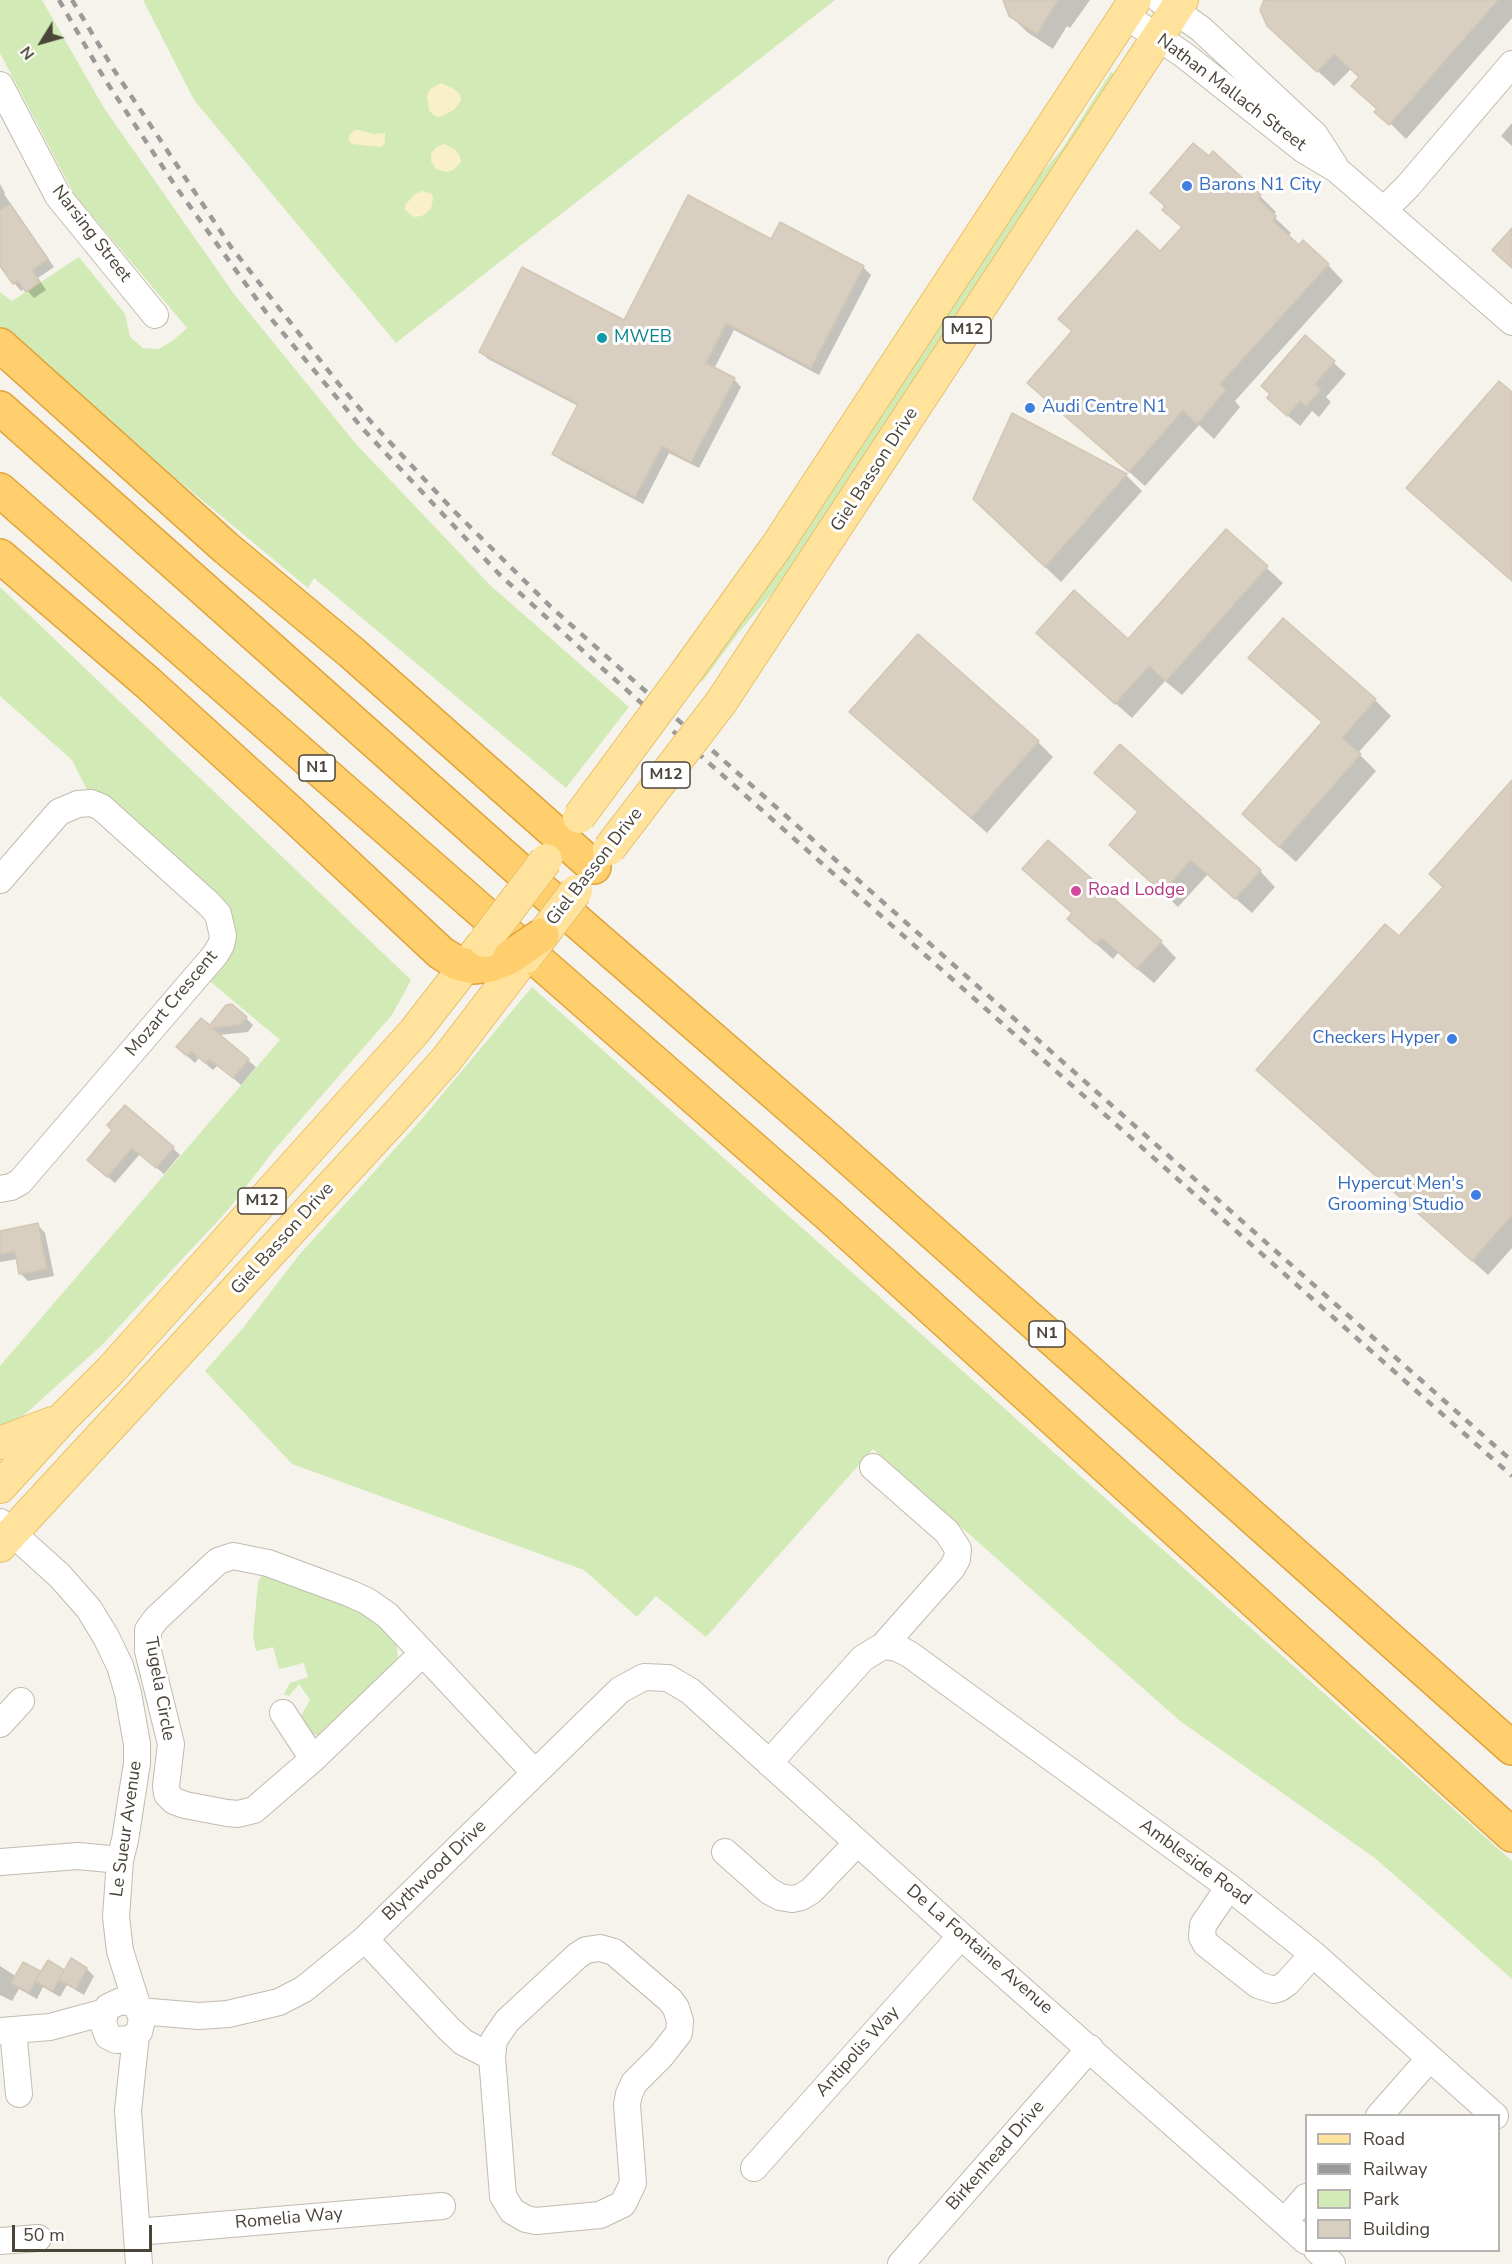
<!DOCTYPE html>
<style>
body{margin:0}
#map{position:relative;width:1512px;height:2264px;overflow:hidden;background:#f6f3ec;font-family:"Nunito Sans",sans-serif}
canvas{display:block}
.legend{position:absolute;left:1305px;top:2114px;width:195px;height:138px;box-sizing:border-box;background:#fff;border:2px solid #b7b4b0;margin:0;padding:8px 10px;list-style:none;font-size:18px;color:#4b4439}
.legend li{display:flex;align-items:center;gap:12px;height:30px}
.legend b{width:30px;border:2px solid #b7b4b0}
.north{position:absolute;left:12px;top:12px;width:60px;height:60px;-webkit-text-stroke:4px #fff;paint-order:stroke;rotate:233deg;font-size:16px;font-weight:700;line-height:24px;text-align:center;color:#4b4439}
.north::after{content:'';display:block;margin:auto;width:21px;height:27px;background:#4b4439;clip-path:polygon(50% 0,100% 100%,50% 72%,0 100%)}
.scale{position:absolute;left:12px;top:2225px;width:140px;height:27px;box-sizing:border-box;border:3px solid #4b4439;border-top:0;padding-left:8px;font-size:18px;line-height:21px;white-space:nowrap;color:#4b4439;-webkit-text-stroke:4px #fff;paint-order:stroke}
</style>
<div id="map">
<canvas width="1512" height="2264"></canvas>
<ul class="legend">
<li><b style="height:8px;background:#ffe39c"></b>Road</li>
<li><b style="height:8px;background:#9a9a9a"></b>Railway</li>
<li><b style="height:16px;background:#d2eab5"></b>Park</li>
<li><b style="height:16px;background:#d8cfc1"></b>Building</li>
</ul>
<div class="north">N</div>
<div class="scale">50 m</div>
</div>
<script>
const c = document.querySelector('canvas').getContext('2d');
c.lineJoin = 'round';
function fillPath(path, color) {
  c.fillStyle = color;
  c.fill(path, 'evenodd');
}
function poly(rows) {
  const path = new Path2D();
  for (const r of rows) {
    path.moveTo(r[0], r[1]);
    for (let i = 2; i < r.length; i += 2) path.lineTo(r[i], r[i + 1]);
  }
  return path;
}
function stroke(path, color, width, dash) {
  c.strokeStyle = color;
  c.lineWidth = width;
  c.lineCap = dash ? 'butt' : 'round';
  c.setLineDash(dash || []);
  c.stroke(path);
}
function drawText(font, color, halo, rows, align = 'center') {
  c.font = font + ' "Nunito Sans",sans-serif';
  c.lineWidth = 6;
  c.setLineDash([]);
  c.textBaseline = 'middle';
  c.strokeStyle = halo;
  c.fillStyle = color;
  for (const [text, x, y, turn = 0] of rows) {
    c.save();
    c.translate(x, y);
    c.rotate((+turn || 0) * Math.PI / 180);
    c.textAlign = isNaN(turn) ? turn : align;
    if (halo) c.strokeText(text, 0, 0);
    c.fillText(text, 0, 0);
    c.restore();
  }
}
fillPath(poly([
 [0,0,42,0,104,108,234,294,356,444,491,586,629,707,566,788,314,578,308,588,138,447,0,326,0,292,12,301,79,257,125,314,130,337,143,348,158,349,171,342,187,328,74,194,0,53],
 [143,0,835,0,396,343,194,100],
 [1111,72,1116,75,798,563,739,632,702,682,697,678,888,406,1021,197,1062,149],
 [0,587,411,980,392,1015,275,1149,228,1210,103,1344,31,1409,11,1425,0,1429,0,1366,280,1040,206,978,230,941,90,796,72,760,0,696],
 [532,987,1512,1861,1512,1979,1375,1858,1180,1721,873,1449,706,1637,656,1596,637,1617,584,1570,292,1464,205,1371,243,1328,299,1255,420,1121],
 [262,1574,364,1612,394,1639,397,1646,398,1661,319,1736,308,1732,301,1722,301,1716,310,1700,299,1684,289,1696,284,1694,290,1683,308,1677,304,1663,279,1669,273,1647,256,1651,253,1636,258,1583]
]), '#d2eab5');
fillPath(poly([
 [441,83,454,89,460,94,461,101,454,110,440,117,435,116,429,111,427,95,430,89],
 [354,130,360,130,373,134,385,133,385,143,381,147,352,144,349,141,349,136],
 [444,144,455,149,460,156,461,162,453,170,446,172,436,169,431,161,431,153,437,147],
 [422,191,432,194,433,199,431,209,422,216,414,217,405,210,405,205,415,194]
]), '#f9efc9');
fillPath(poly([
 [1004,0,1090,0,1070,28,1067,26,1053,49,1027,32,1010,15],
 [1267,0,1512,0,1512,18,1406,139,1353,86,1361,78,1351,69,1334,86,1285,41],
 [1512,123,1512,146,1501,136],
 [0,184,5,193,4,194,54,267,38,278,46,290,34,298,25,288,21,291,14,283,0,263],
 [1152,193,1260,196,1276,212,1273,216,1291,233,1288,237,1299,247,1328,265,1343,281,1235,401,1240,407,1214,439,1199,425,1145,486,1029,383,1183,228],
 [772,241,863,267,871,275,819,375,734,330,714,369,734,379,741,387,699,468,669,453,643,504,562,461,554,454,578,406,488,359,480,352,624,322],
 [1305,337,1346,374,1326,397,1331,402,1319,417,1312,411,1300,426,1281,410],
 [1126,475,1142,491,1061,582,991,515],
 [1227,531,1283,583,1182,695,1165,681,1132,718,1054,649,1128,641],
 [1266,673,1375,700,1391,716,1358,753,1376,771,1296,862,1259,829,1323,723],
 [852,712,1038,742,1053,757,987,833],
 [1512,782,1512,1248,1488,1275,1274,1085,1444,887],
 [1111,845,1260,871,1275,887,1252,913,1208,874,1178,907],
 [1024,869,1161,942,1176,958,1154,983,1118,953,1113,959,1085,934,1073,914],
 [246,1018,253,1025,248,1032,219,1035,256,1067,241,1085,218,1065,213,1070,199,1058,195,1063,185,1054,210,1028],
 [114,1130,173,1148,180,1155,164,1174,140,1154,115,1183,96,1167],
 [38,1225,45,1233,54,1276,28,1281,21,1274,18,1259,0,1262,0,1232],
 [0,1966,17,1977,39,1972,41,1974,87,1969,94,1976,84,1995,67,1985,60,1997,43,1987,37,1999,19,1989,12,2001,0,1995]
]), '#0003');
const building = poly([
 [1003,0,1058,0,1037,34,1009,16,1003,0],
 [1264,0,1498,0,1389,125,1374,112,1377,109,1351,86,1359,77,1334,54,1317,72,1267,26,1260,10,1264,0],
 [1193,143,1209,156,1213,151,1261,195,1258,199,1276,216,1273,221,1299,245,1303,240,1329,264,1220,384,1226,390,1197,424,1183,410,1129,472,1027,383,1072,331,1058,319,1137,230,1160,251,1182,227,1162,210,1165,206,1150,193,1193,143],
 [688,195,771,239,780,222,864,266,811,368,726,323,706,363,735,378,691,462,662,446,635,497,552,454,578,404,479,352,522,267,624,320,688,195],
 [10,204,48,259,32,270,40,282,26,292,18,281,13,284,0,266,0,210,10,204],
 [1512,228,1512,268,1492,250,1512,228],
 [1305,335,1335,361,1315,384,1321,390,1306,406,1300,401,1287,416,1267,398,1270,394,1261,386,1305,335],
 [1499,381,1512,392,1512,581,1406,488,1499,381],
 [1012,413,1127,474,1045,567,973,499,1012,413],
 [1226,529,1268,566,1166,681,1149,666,1115,704,1036,633,1074,590,1128,639,1226,529],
 [1283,618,1376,699,1342,738,1361,754,1279,847,1242,814,1322,722,1248,658,1283,618],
 [918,634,1039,741,971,818,849,712,918,634],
 [1120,744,1261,870,1235,899,1191,860,1162,892,1109,845,1138,812,1094,773,1120,744],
 [1512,780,1512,1215,1472,1261,1256,1070,1385,924,1399,936,1443,887,1429,874,1512,780],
 [1048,840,1162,941,1137,969,1102,938,1096,944,1067,919,1072,913,1022,869,1048,840],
 [232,1004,247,1017,240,1025,212,1028,249,1059,233,1078,209,1059,205,1063,191,1051,187,1056,176,1047,201,1018,210,1025,226,1005,232,1004],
 [125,1105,174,1147,156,1168,132,1148,107,1177,87,1160,112,1130,107,1125,125,1105],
 [38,1223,47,1269,19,1274,15,1251,0,1254,0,1231,38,1223],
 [71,1958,87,1968,76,1989,59,1980,71,1958],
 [48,1960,64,1970,53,1991,35,1981,48,1960],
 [23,1962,40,1971,29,1993,11,1983,23,1962]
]);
fillPath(building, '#d8cfc1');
stroke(building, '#d3c7b4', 1.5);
const minor = poly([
 [1160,0,1201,29,1315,135,1335,166],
 [1126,16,1184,55,1304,150,1336,169,1512,322],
 [0,85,58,196,155,315],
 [1385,209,1408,186,1512,64],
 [0,880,59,812,78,804,91,803,101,807,209,904,218,914,223,936,221,945,215,955,20,1182,11,1187,0,1189],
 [0,1522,60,1576,89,1609,106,1637,120,1666,128,1693,137,1744,137,1763,125,1840,120,1860,116,1917,120,1951,142,2020,139,2032,130,2039,116,2040,108,2036,103,2023,105,2012,108,2007,121,2001,132,2003,137,2006],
 [883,1646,897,1648,909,1654,1229,1887,1313,1954,1495,2116],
 [423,1653,313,1759,254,1810,238,1814,227,1813,185,1805,174,1801,167,1794,166,1786,171,1744,148,1651,148,1630,156,1619,218,1561,233,1556,268,1563,349,1593,367,1601,387,1615,423,1653,535,1773],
 [283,1713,313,1759],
 [0,1724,21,1701],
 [769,1763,863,1658,883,1646,952,1568,957,1559,958,1549,947,1532,873,1467],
 [725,1852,769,1891,780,1897,792,1899,801,1897,811,1891,857,1843],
 [0,1862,78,1856,120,1860],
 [1229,1887,1203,1925,1202,1937,1206,1944,1258,1985,1274,1990,1280,1988,1287,1983,1313,1954],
 [365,1939,449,2029,463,2042,492,2057],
 [600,1948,614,1952,670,2000,676,2008,680,2021,679,2033,661,2056,634,2083,629,2094,627,2105,633,2183,623,2204,600,2215,536,2221,526,2219,512,2211,503,2196,492,2057,494,2040,507,2021,577,1956,586,1950,600,1948],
 [139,2011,199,2016,228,2014,279,2002,304,1989,365,1939,620,1690,644,1677,668,1678,690,1691,961,1936,1306,2241],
 [13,2030,19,2094],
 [0,2031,50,2027,105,2012],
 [136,2035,128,2111,139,2264],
 [1379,2116,1430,2058],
 [754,2168,961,1936],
 [1285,2221,1306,2197],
 [137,2232,442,2206],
 [0,2241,38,2238],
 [1317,2250,1332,2264],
 [901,2264,1090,2048]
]);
const major = poly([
 [687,671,776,547,1135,0],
 [722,701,1182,0],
 [0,1443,52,1423],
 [0,1487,63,1418,111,1370,414,1032,482,945],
 [0,1546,397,1115,446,1060,518,966]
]);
const highway = poly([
 [0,345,226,548,351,652,594,867],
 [0,408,580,924,831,1142,1512,1748],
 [0,490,830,1216,1512,1835],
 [0,556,148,683,291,813,441,953,457,963,473,967,491,965,510,957]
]);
stroke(minor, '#c2bbae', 28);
stroke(major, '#e6c16a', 34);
stroke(highway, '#e0a43c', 36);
stroke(minor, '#fff', 26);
stroke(major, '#ffe39c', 32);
stroke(highway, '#ffcf6e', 33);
stroke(poly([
 [59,0,104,78,176,187,268,315,363,429,500,575,603,669,1512,1476],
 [72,0,114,70,231,247,338,383,372,423,453,510,552,608,1512,1461]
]), '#9a9a9a', 4.5, [8, 8]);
const majorBridge = poly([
 [579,817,687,671],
 [609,849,722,701],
 [485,941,546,860],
 [526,957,576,891]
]);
const highwayBridge = poly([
 [510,957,542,935]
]);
stroke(majorBridge, '#e6c16a', 34, []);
stroke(highwayBridge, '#e0a43c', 36, []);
stroke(majorBridge, '#ffe39c', 32);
stroke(highwayBridge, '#ffcf6e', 33);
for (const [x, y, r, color] of [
 [1187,186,6,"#3f7fe0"],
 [602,338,6,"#0f9aa8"],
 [1030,408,6,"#3f7fe0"],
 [1076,891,6,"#d1479c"],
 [1452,1039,6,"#3f7fe0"],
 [1476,1195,6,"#3f7fe0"]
]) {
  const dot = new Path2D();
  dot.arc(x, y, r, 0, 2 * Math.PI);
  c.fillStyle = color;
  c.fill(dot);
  stroke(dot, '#fff', 2);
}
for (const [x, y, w] of [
 [967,330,48],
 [317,768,36],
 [666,775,48],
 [262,1201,48],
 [1047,1334,36]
]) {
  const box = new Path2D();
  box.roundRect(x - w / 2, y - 13, w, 26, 4.5);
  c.fillStyle = '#fff';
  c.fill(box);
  stroke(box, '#4b4439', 1.5);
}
drawText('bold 16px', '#4b4439', null, [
 ["M12",967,330],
 ["N1",317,768],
 ["M12",666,775],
 ["M12",262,1201],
 ["N1",1047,1334]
]);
drawText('18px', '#4b4439', '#fff', [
 ["Nathan Mallach Street",1231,93,37],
 ["Narsing Street",91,234,52],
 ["Giel Basson Drive",875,470,-57],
 ["Giel Basson Drive",595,867,-52],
 ["Mozart Crescent",172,1004,-50],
 ["Giel Basson Drive",283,1239,-48],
 ["Tugela Circle",159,1689,80],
 ["Le Sueur Avenue",127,1829,-82],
 ["Ambleside Road",1195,1863,36],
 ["Blythwood Drive",435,1871,-44],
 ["De La Fontaine Avenue",979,1950,41],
 ["Antipolis Way",858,2052,-48],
 ["Birkenhead Drive",996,2156,-49],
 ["Romelia Way",289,2219,-5]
]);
drawText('18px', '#366cbe', '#fff', [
 ["Barons N1 City",1199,186],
 ["Audi Centre N1",1042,408],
 ["Checkers Hyper",1440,1039,"right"],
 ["Hypercut Men's",1464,1185,"right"],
 ["Grooming Studio",1464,1206,"right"]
], 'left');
drawText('18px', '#0d838f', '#fff', [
 ["MWEB",614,338]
], 'left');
drawText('18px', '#b23c85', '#fff', [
 ["Road Lodge",1088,891]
], 'left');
</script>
